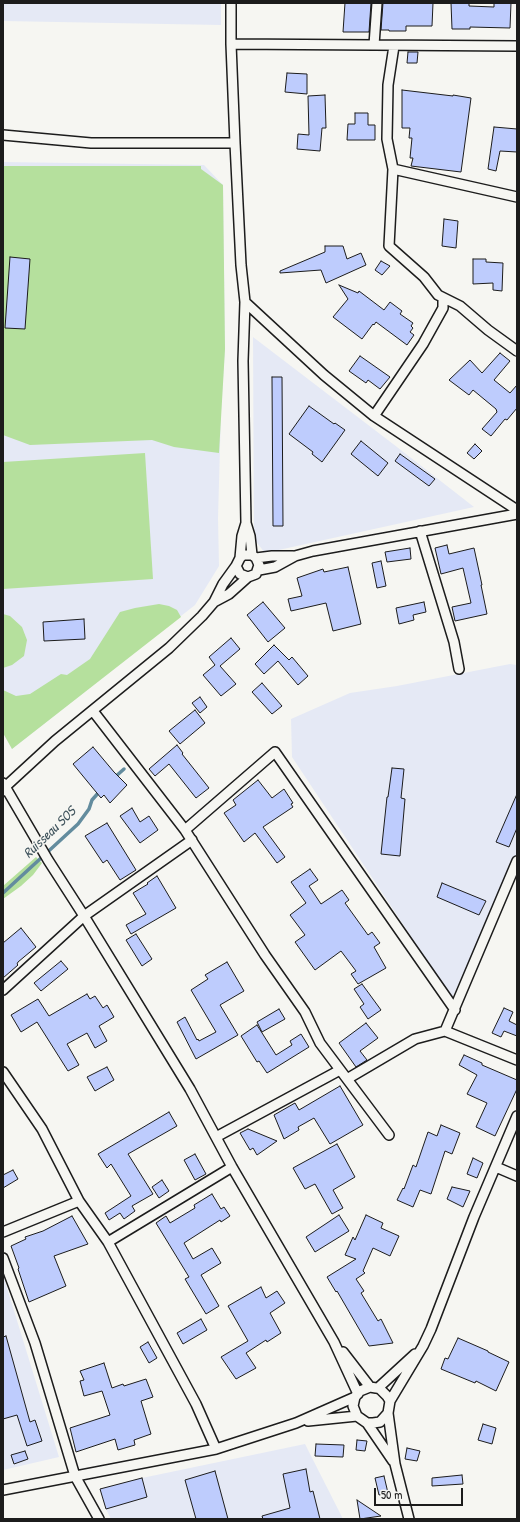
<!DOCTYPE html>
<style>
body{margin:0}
#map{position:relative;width:520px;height:1522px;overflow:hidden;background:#f6f6f2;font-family:"Patrick Hand",sans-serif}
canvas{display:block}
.frame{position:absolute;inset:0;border:4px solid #1c1c1c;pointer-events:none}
.scale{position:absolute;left:374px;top:1488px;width:89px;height:18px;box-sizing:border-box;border:2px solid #1c1c1c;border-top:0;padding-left:5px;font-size:12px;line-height:14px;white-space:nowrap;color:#1c1c1c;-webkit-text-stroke:3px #f6f6f2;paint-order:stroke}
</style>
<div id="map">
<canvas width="520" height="1522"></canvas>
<div class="frame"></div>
<div class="scale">50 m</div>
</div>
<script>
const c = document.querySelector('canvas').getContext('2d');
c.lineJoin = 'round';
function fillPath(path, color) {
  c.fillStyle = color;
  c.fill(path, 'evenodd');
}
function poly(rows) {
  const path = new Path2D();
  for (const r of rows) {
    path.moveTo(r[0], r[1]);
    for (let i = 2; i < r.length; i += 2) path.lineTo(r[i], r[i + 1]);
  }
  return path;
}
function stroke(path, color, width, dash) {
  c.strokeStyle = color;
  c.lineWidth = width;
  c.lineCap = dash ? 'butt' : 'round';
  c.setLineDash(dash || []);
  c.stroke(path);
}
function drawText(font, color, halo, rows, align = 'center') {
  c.font = font + ' "Patrick Hand",sans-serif';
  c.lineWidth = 3;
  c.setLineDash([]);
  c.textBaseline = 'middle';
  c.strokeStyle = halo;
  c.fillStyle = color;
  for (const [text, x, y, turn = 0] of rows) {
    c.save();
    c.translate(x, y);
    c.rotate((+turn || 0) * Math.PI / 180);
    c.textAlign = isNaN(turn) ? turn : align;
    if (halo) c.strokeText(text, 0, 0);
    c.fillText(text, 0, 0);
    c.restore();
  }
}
fillPath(poly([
 [3,3,221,3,221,25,3,21],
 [3,162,204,165,223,185,225,349,221,412,218,518,219,566,195,605,12,749,3,733],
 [253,337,397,447,474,507,265,553,254,539],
 [510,664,517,665,517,856,452,998,292,757,291,719,350,693,397,686],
 [3,1275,59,1457,3,1470],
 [305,1444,343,1519,111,1519,106,1509,100,1489,142,1478]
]), '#e5e9f5');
fillPath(poly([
 [3,166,201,166,201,169,223,185,225,349,219,453,174,447,152,440,30,445,3,435],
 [145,453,153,579,3,589,3,462],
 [159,604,169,606,177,610,181,617,12,749,3,733,3,690,16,696,30,694,61,674,67,675,90,659,120,612,135,608],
 [3,614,10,616,22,627,27,640,24,656,12,665,3,668],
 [36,857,42,863,33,875,21,886,3,899,3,886]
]), '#b5e09d');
stroke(poly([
 [115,777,124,769],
 [3,893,78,824,89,809,92,800,100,791]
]), '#638c9e', 3.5);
const building = poly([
 [345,3,371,3,369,32,343,32,345,3],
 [383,3,433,3,432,26,406,26,406,31,389,31,389,30,381,30,383,3],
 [451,3,469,3,469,6,494,7,494,3,511,3,510,28,470,27,470,29,452,29,451,3],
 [408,52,418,52,417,63,407,63,408,52],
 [287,73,307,74,307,94,285,92,287,73],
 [402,90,453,96,453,95,471,98,461,172,411,166,413,158,410,158,412,138,409,138,410,128,402,128,402,90],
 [325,95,326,128,322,128,320,151,297,149,298,134,309,135,308,96,325,95],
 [355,113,368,113,368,125,375,125,375,140,347,140,348,124,355,124,355,113],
 [494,127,517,129,517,152,500,151,496,171,488,169,494,127],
 [444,219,458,221,456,248,442,246,444,219],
 [325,246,343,246,347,259,361,253,366,265,326,283,321,270,280,273,280,271,325,252,325,246],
 [10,257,30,259,25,329,5,328,10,257],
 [473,259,486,259,486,262,503,263,502,291,493,290,493,283,473,284,473,259],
 [381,261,390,266,382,275,375,270,381,261],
 [339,285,358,293,359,291,384,310,390,302,402,311,400,314,413,323,411,326,413,328,410,332,414,335,407,345,376,322,374,325,373,324,362,339,333,317,348,299,339,285],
 [500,353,510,361,494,380,510,393,517,385,517,408,507,420,505,419,491,436,482,429,497,412,496,409,473,390,469,395,449,380,470,360,482,373,500,353],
 [360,356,390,377,380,389,368,380,366,383,349,371,360,356],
 [272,377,282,377,283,526,273,526,272,377],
 [309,406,334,424,335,423,345,430,322,462,312,454,313,452,289,434,309,406],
 [361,441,388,463,378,476,351,454,361,441],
 [475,444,482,451,474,459,467,453,475,444],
 [400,454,435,479,429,486,395,461,400,454],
 [447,545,449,554,474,548,482,585,481,585,487,614,455,621,452,607,471,603,463,568,441,574,435,548,447,545],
 [410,548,411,559,387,562,385,552,410,548],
 [381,561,386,586,377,588,372,563,381,561],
 [348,567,361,624,333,631,326,603,291,611,288,599,302,596,297,578,323,569,324,572,348,567],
 [263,602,285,628,268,642,247,615,263,602],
 [424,602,426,612,413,615,414,620,399,624,396,608,424,602],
 [84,619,85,639,44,641,43,622,84,619],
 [231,638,240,649,220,666,236,684,221,696,203,675,215,665,209,657,231,638],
 [274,645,289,660,292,657,308,676,298,685,278,661,264,674,255,664,274,645],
 [262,683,282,706,272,714,252,692,262,683],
 [200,697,207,707,200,713,192,703,200,697],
 [195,710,205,723,180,744,169,731,195,710],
 [177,745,183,753,182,754,209,788,196,798,169,764,155,776,149,769,177,745],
 [93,747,114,772,127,785,110,803,104,795,101,798,73,764,93,747],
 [392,768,404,769,401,798,405,799,400,856,381,854,387,797,388,797,392,768],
 [258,780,272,798,284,789,293,803,291,804,293,807,263,827,285,857,277,863,255,833,244,842,224,813,236,805,233,800,258,780],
 [517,794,517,828,509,847,496,842,517,794],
 [132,808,140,822,149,816,158,830,140,843,120,816,132,808],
 [107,823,136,870,120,880,107,860,103,863,85,836,107,823],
 [310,869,318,880,309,886,321,904,342,890,349,900,345,903,368,935,372,932,380,943,374,947,386,968,358,984,351,974,356,971,341,951,315,970,295,942,305,935,290,915,306,903,291,882,310,869],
 [157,876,176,908,131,934,126,925,146,914,133,893,148,884,147,883,157,876],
 [442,883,486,901,479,915,437,897,442,883],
 [21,928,36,947,18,962,17,964,18,965,3,978,3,943,21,928],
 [136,934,152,959,142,966,126,940,136,934],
 [61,961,68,969,41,991,34,983,61,961],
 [227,962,244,991,220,1005,238,1035,196,1059,177,1022,185,1017,197,1040,198,1039,199,1041,216,1032,191,990,208,979,205,975,227,962],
 [362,984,381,1010,368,1019,360,1007,364,1004,354,989,362,984],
 [87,994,90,999,95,996,103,1008,107,1005,114,1017,99,1026,107,1041,95,1048,87,1033,67,1044,79,1065,68,1071,37,1022,21,1032,11,1015,38,999,49,1016,87,994],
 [504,1008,513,1012,509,1021,517,1025,517,1036,504,1031,501,1037,492,1033,504,1008],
 [279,1009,285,1019,262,1032,257,1022,279,1009],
 [366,1023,378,1038,360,1051,367,1060,356,1067,339,1043,366,1023],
 [257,1025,276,1055,292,1045,290,1041,301,1034,309,1047,267,1073,259,1061,257,1062,241,1036,257,1025],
 [464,1055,482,1063,482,1065,517,1080,517,1089,495,1136,476,1127,487,1103,467,1094,477,1075,459,1065,464,1055],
 [107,1067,114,1080,95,1091,87,1077,107,1067],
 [340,1086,363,1125,330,1144,314,1118,298,1127,299,1130,284,1139,274,1115,295,1103,299,1110,340,1086],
 [169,1112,177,1126,128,1154,153,1194,132,1206,135,1211,124,1219,120,1213,109,1220,105,1213,131,1196,111,1164,107,1168,98,1154,169,1112],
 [441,1125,460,1133,452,1154,445,1151,431,1194,420,1190,413,1207,397,1200,403,1188,404,1189,413,1165,416,1167,428,1132,437,1136,441,1125],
 [248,1129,277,1141,257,1155,253,1148,250,1150,240,1133,248,1129],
 [337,1144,355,1177,333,1190,343,1208,332,1214,315,1184,305,1189,293,1168,337,1144],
 [195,1154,206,1174,195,1180,184,1160,195,1154],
 [473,1158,483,1163,477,1178,467,1174,473,1158],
 [13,1170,18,1179,3,1188,3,1175,13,1170],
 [162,1180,169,1191,159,1198,152,1187,162,1180],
 [452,1187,470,1191,463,1207,447,1199,452,1187],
 [212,1194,221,1209,224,1207,230,1216,221,1222,220,1220,184,1243,193,1259,212,1248,221,1263,201,1275,219,1306,206,1314,185,1279,189,1277,156,1223,166,1216,170,1223,195,1208,194,1205,212,1194],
 [339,1215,349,1231,315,1252,306,1237,339,1215],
 [366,1215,383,1223,381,1228,399,1236,390,1256,373,1248,363,1271,365,1273,356,1279,364,1291,361,1293,378,1321,381,1319,393,1343,369,1346,337,1291,336,1292,327,1277,356,1259,345,1255,353,1237,355,1240,366,1215],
 [72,1216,88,1244,54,1256,66,1286,29,1302,18,1269,19,1268,11,1246,26,1239,25,1237,43,1231,72,1216],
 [261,1287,266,1298,277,1291,285,1303,270,1313,281,1333,267,1342,266,1340,246,1353,256,1368,236,1379,221,1357,248,1341,228,1306,261,1287],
 [201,1319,207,1330,183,1344,177,1333,201,1319],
 [6,1336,30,1422,35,1420,42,1441,27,1446,17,1415,3,1419,3,1337,6,1336],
 [458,1338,488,1351,488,1352,509,1362,496,1391,476,1381,475,1383,441,1369,445,1358,448,1359,458,1338],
 [148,1342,157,1358,149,1363,140,1347,148,1342],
 [104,1363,112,1388,123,1384,124,1386,146,1379,153,1397,141,1401,151,1434,134,1440,135,1445,118,1450,115,1439,76,1452,70,1428,110,1415,102,1391,84,1396,80,1381,84,1380,80,1371,104,1363],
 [483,1424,496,1428,492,1444,478,1440,483,1424],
 [357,1440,367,1441,365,1451,356,1450,357,1440],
 [316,1444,344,1445,343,1457,315,1456,316,1444],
 [407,1448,420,1451,417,1461,405,1459,407,1448],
 [25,1451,28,1459,14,1464,11,1455,25,1451],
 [306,1469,310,1492,313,1491,320,1519,263,1519,262,1516,290,1508,283,1474,306,1469],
 [215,1471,228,1519,196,1519,185,1480,215,1471],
 [462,1475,463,1484,432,1486,432,1478,462,1475],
 [384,1476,388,1493,379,1495,375,1478,384,1476],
 [142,1478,147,1497,106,1509,100,1489,142,1478],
 [357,1500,381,1516,360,1519,357,1500]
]);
fillPath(building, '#beccfd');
stroke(building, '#1c1c1c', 1);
const street = poly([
 [231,3,231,44,235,143,241,265,245,302,243,361,246,523,250,536,252,555],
 [231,44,517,46],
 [374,45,377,3],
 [394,46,388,85,387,139,393,169,389,246,424,277,438,295,460,306,488,330,517,351],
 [3,135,91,143,235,143],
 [393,169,517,197],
 [245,302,324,375,374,416,517,510],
 [374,416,423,344,443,308,443,298],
 [420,531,454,642,459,669],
 [240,558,242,536,246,523],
 [256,558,272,556,293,556],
 [259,570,275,567,295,556,313,551,517,514],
 [214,602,229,594,248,577],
 [93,711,185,830,265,955,305,1012,320,1043,389,1135],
 [3,783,48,860,84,916,190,1089,232,1167,334,1342,358,1394],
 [3,791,5,787,55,741,169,648,202,616,214,602,223,584,236,566,240,558,243,555,252,555,256,558,259,565,256,574,248,577,240,574,236,566],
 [185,830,275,752,455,1010],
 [3,990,84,916,192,840],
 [445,1031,517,861],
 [3,1072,42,1129,79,1201,108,1242,196,1404,216,1449],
 [347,1079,415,1039,445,1031,517,1060],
 [216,1137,340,1070],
 [496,1167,517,1176],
 [3,1232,79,1201],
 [108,1242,232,1167],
 [3,1258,35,1343,75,1476,99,1519],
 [343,1352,370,1387],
 [378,1388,415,1354],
 [390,1401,423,1346,431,1329,474,1217,517,1116],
 [388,1413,395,1464,409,1519],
 [308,1421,357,1416,367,1423,373,1423,380,1422,388,1413,390,1401,387,1396,380,1389,376,1388,370,1387,360,1391,355,1397,353,1406,357,1416],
 [367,1423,393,1461],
 [3,1490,216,1449,296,1423,355,1397]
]);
stroke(street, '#1c1c1c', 12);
stroke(street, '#f6f6f2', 9);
drawText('italic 14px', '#40545d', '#f6f6f2', [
 ["Ruisseau SOS",50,833,-44]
]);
</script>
